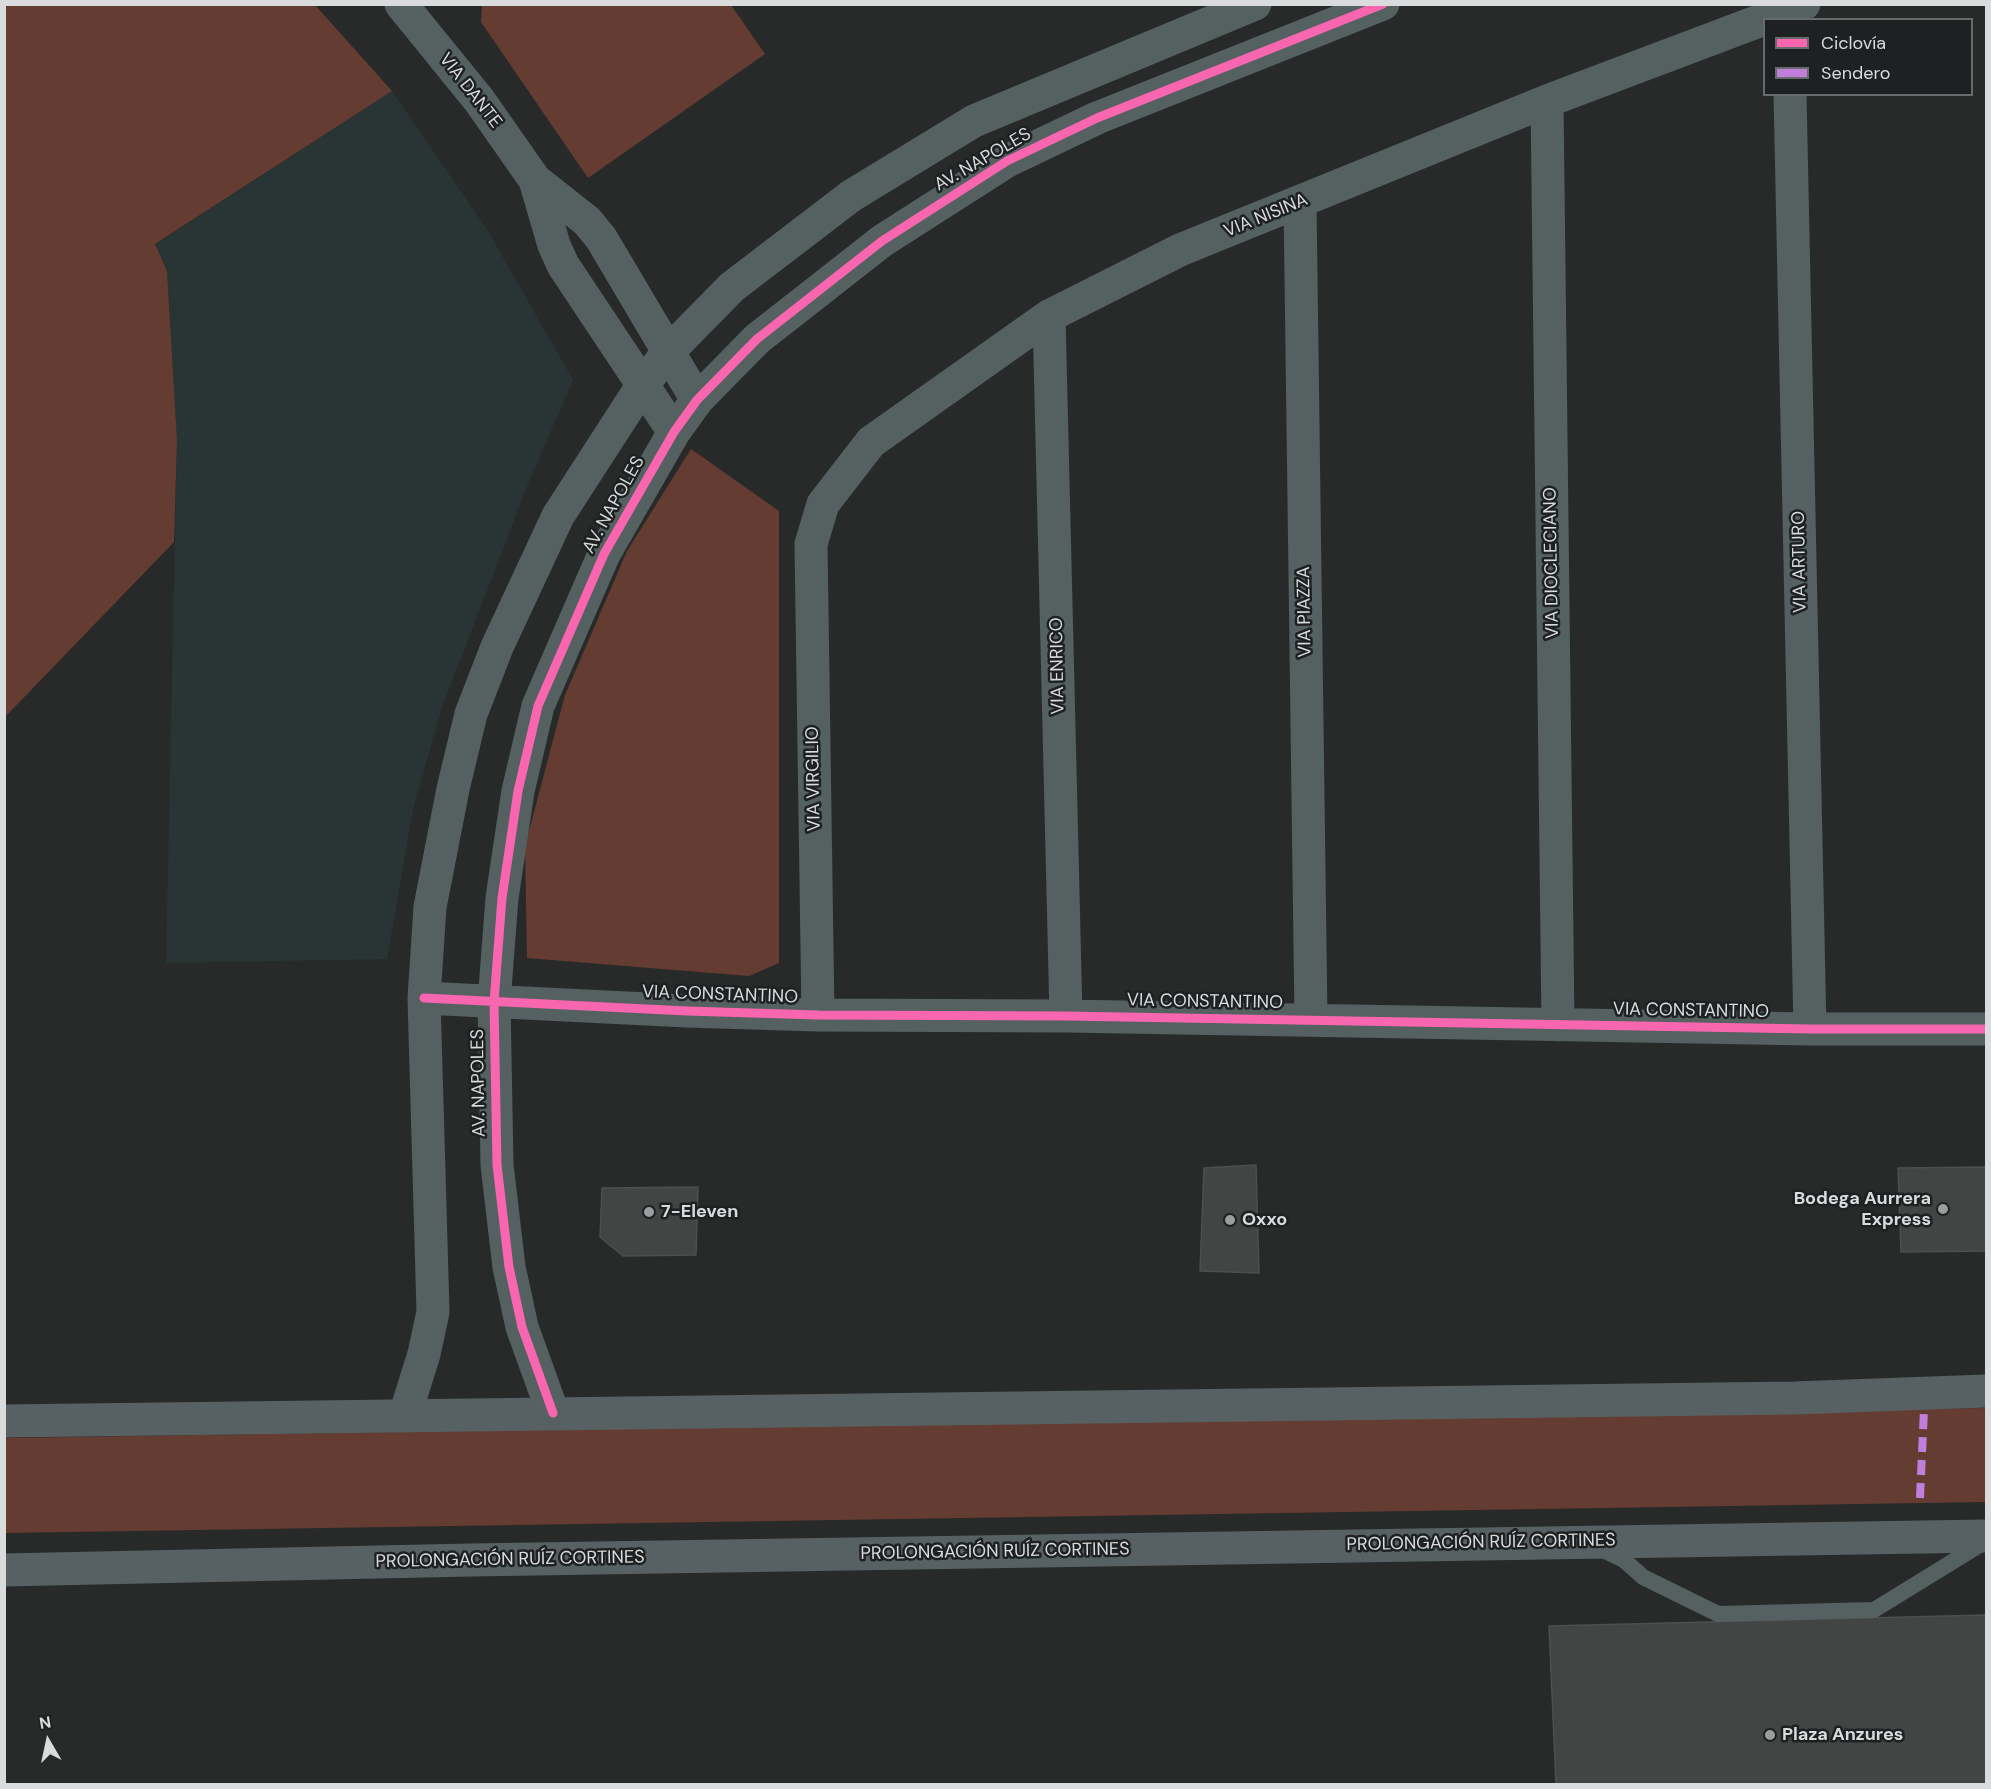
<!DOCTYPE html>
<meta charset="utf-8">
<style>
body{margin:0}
#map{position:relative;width:1991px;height:1789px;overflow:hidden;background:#282a2a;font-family:"DM Sans",sans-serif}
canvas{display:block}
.frame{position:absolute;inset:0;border:6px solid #d9dbdc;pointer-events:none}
.legend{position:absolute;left:1763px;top:18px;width:210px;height:78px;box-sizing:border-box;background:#1d2122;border:2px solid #686b6c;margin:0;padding:8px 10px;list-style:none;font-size:18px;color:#d9dbdc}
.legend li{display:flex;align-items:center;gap:12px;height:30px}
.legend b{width:30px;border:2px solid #686b6c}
.north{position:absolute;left:18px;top:1711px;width:60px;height:60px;-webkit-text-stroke:4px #1d2122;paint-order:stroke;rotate:351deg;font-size:16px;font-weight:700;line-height:24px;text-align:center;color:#d9dbdc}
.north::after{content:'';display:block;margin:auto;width:21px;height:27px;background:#d9dbdc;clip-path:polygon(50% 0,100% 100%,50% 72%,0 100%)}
</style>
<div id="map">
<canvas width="1991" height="1789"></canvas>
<div class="frame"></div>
<ul class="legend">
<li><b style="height:8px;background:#f766af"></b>Ciclovía</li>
<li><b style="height:8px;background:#c07fdc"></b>Sendero</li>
</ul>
<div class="north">N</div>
</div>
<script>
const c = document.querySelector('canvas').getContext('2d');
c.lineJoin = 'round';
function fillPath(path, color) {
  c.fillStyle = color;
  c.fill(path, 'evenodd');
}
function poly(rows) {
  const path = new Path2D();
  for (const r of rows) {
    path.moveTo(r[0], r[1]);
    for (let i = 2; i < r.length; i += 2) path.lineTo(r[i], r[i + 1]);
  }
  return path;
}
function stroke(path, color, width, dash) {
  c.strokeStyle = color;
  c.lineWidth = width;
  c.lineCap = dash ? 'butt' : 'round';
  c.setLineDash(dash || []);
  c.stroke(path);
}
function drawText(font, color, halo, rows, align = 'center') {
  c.font = font + ' "DM Sans",sans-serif';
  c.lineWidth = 5;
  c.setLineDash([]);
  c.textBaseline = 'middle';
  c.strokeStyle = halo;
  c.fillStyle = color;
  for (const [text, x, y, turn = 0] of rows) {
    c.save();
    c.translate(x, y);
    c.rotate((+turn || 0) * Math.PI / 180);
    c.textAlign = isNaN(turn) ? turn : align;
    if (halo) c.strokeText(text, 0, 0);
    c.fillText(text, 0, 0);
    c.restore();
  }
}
fillPath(poly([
 [392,91,488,231,573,380,528,484,442,707,413,809,387,959,166,963,177,440,167,271,155,245]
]), '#293435');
fillPath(poly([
 [5,4,315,5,392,91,155,244,167,271,177,440,174,542,5,717],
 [482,5,731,5,765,54,588,178,481,22],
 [691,449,779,511,779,963,749,976,527,958,525,846,565,695,627,551],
 [1986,1408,1986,1502,5,1533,4,1438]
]), '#653c31');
const building = poly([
 [1256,1165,1259,1273,1200,1271,1204,1168,1256,1165],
 [1986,1167,1986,1251,1901,1252,1898,1168,1986,1167],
 [698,1187,696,1255,623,1256,600,1237,602,1188,698,1187],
 [1986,1615,1986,1784,1556,1784,1549,1626,1986,1615]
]);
fillPath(building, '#434444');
stroke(building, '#4e4f4f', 1.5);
stroke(poly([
 [1601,1549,1624,1560,1643,1577,1718,1614,1874,1610,1986,1541]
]), '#556061', 16);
stroke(poly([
 [401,4,479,100,535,180,587,221,601,238,697,400],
 [1790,94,1810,1029],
 [1547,101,1558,1025],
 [535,180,554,245,563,265,674,432],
 [1300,203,1311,1020],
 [1049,316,1066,1016],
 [424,998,687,1011,818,1015,1066,1016,1810,1029,1986,1029],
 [818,1015,811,544,823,504,871,442,1049,316,1180,250,1547,101,1804,4],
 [553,1413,522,1327,509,1267,497,1165,494,1002,502,898,518,791,538,706,604,554,674,432,697,400,757,339,882,241,1007,161,1097,118,1383,4],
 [405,1415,424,1354,433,1312,424,998,430,907,453,789,471,714,497,647,558,516,642,386,668,352,732,287,851,196,974,121,1255,4]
]), '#556061', 33);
stroke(poly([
 [4,1421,1794,1398,1986,1391],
 [4,1570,471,1560,1986,1536]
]), '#576163', 33);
stroke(poly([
 [1920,1498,1924,1409]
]), '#c07fdc', 8, [15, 8]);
stroke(poly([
 [424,998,687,1011,818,1015,1066,1016,1810,1029,1986,1029],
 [553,1413,522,1327,509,1267,497,1165,494,1002,502,898,518,791,538,706,604,554,674,432,697,400,757,339,882,241,1007,161,1097,118,1383,4]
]), '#f766af', 9);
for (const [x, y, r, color] of [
 [1943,1209,6,"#9b9d9e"],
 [649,1212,6,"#9b9d9e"],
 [1230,1220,6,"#9b9d9e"],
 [1770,1735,6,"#9b9d9e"]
]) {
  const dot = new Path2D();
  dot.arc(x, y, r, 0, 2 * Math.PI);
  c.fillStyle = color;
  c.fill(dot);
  stroke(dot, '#1d2122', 2);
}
drawText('18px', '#d9dbdc', '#1d2122', [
 ["VIA DANTE",470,91,52],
 ["AV. NAPOLES",983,160,-30],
 ["VIA NISINA",1266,216,-22],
 ["AV. NAPOLES",614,505,-61],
 ["VIA ARTURO",1800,562,-91],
 ["VIA DIOCLECIANO",1552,563,-91],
 ["VIA PIAZZA",1305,612,-91],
 ["VIA ENRICO",1058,666,-91],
 ["VIA VIRGILIO",814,779,-91],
 ["VIA CONSTANTINO",720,995,2],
 ["VIA CONSTANTINO",1205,1002,1],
 ["VIA CONSTANTINO",1691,1011,1],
 ["AV. NAPOLES",479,1083,-91],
 ["PROLONGACIÓN RUÍZ CORTINES",1481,1543,-1],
 ["PROLONGACIÓN RUÍZ CORTINES",995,1552,-1],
 ["PROLONGACIÓN RUÍZ CORTINES",510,1560,-1]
]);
drawText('bold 18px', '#d9dbdc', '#1d2122', [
 ["Bodega Aurrera",1931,1199,"right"],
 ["Express",1931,1220,"right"],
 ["7-Eleven",661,1212],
 ["Oxxo",1242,1220],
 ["Plaza Anzures",1782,1735]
], 'left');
</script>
